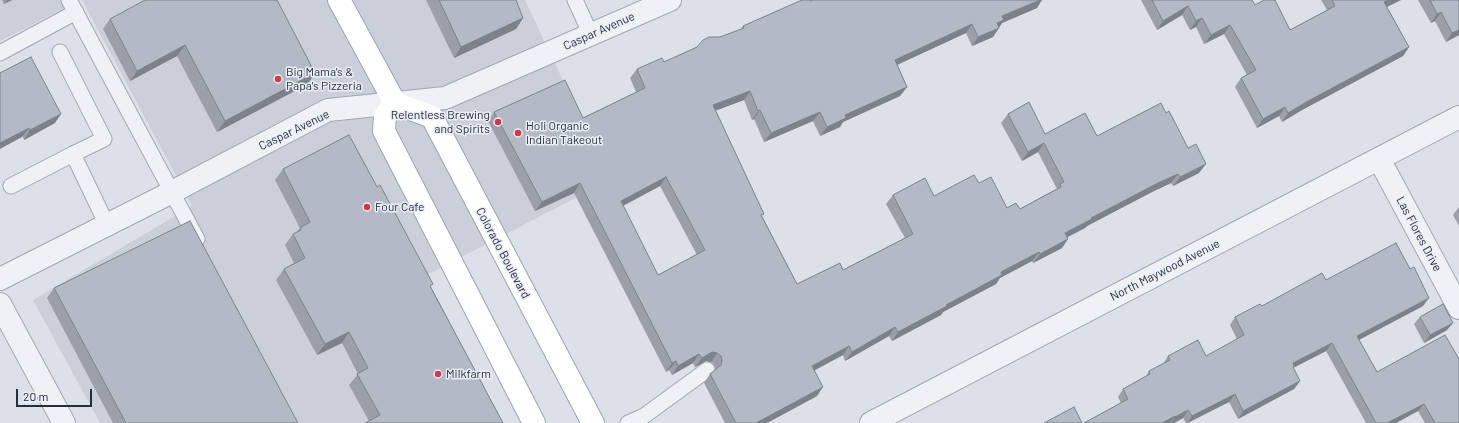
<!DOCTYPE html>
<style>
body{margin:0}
#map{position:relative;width:1459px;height:423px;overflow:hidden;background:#dce0e8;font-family:Barlow,sans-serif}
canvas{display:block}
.scale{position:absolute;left:16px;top:389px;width:76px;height:18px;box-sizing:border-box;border:2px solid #252d3f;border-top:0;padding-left:5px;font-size:12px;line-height:14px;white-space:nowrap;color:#252d3f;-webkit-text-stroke:3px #ebeff5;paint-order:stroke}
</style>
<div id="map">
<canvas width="1459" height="423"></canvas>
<div class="scale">20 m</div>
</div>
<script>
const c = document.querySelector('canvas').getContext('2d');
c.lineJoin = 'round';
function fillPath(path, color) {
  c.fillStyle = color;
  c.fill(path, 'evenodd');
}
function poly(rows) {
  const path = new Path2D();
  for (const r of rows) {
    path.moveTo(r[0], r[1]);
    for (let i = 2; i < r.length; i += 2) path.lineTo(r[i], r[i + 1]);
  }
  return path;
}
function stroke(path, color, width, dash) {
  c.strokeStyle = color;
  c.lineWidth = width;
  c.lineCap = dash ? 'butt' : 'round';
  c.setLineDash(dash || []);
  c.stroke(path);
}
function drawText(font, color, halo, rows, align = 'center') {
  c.font = font + ' Barlow,sans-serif';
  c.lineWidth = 3;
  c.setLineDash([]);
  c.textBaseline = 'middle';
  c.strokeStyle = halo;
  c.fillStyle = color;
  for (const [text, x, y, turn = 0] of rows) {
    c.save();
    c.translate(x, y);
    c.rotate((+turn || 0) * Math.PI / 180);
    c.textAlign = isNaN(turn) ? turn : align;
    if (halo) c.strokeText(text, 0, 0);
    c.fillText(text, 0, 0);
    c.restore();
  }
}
fillPath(poly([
 [0,0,81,0,0,41],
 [82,0,525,0,610,180,423,277,500,423,100,423,33,300,192,206]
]), '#cacfda');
const lane = poly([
 [69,0,197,239],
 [575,0,591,35],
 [60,52,104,139,73,154],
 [0,53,76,12],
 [11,186,73,154,107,225],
 [628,423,644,416,707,370]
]);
const street = poly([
 [1379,159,1459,308],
 [0,279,172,192,328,110,445,98,670,0],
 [0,304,64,423],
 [871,423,1459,117]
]);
const primary = poly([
 [339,0,395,103,432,117,593,423],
 [395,103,385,116,384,131,534,423]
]);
stroke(lane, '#a1a7b2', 17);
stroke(street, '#a1a7b2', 24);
stroke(primary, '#9aa4b4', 24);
stroke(lane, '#eff1f6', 15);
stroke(street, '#eff1f6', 22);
stroke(primary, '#fff', 22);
fillPath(poly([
 [2,0,12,0,4,4],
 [426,0,516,0,523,18,516,29,454,58],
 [1141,0,1252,0,1255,5,1290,30,1327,10,1321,0,1401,0,1387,7,1409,47,1403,56,1302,110,1282,122,1279,116,1257,128,1235,87,1241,78,1247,75,1224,34,1204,44,1196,27,1190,30,1182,15,1157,30],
 [1418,0,1459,0,1459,35,1446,42,1435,21,1431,23],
 [811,1,1037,8,1002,23,993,37,972,46,966,33,897,65,907,87,900,96,843,122,840,127,820,136,813,121,764,142,754,119,752,120,744,100,715,111,762,216,797,284,843,270,905,238,886,204,893,195,934,196,979,183,1007,208,1020,209,1056,189,1057,189,1038,152,1022,161,1001,123,1008,114,1045,134,1097,136,1199,173,1173,186,1171,183,1152,192,1087,226,1085,228,1067,237,1062,248,1033,263,1032,261,1000,278,996,284,943,312,941,315,892,341,889,336,845,361,843,355,814,370,817,396,767,423,725,423,704,383,710,374,716,370,714,365,711,362,706,361,695,367,693,363,672,375,669,370,666,372,574,193,535,211,488,121,494,112,583,118,636,92,630,78,637,69,664,62,720,37,741,29,743,26],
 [660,186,697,255,658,275,623,206],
 [110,19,308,84,217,132,177,56,130,81,103,29],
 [0,73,55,123,24,140],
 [283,169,377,187,431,287,503,423,369,421,349,385,358,374,342,343,317,355,276,280,284,269,294,263,285,245,293,234,296,233,300,228,275,180],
 [1459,207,1459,226,1453,215],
 [1326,280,1423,306,1359,340,1377,372,1459,423,1425,423,1418,411,1396,423,1366,423,1326,351,1293,368,1300,381,1294,389,1238,419,1229,402,1188,423,1186,423,1183,418,1174,423,1084,423,1121,403,1118,397,1123,389,1146,376,1149,371,1163,364,1168,356,1206,356,1237,339,1230,325,1235,317,1262,306],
 [54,288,298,423,113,423,47,298],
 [1420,317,1447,330,1424,343,1414,324]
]), '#9a9fa9');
fillPath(poly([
 [7,0,12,0,4,4],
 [1040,0,1042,0,1037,8,1002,23,993,37,972,46,978,37,1002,16],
 [1389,0,1401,0,1378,11,1384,2],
 [1188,6,1182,15,1157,30,1163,21],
 [1441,12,1435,21,1431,23,1437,14],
 [523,18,516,29,454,58,461,47],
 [1202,18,1196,27,1190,30,1196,21],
 [972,24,966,33,888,69,895,60],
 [1230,25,1224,34,1204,44,1211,35],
 [1459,30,1459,35,1446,42,1452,33],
 [185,45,177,56,130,81,137,71],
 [1409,47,1403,56,1302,110,1282,122,1288,113,1308,101],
 [315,73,308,84,217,132,225,121],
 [907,87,900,96,843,122,840,127,820,136,827,127,845,115],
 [750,91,744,100,706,114,713,105],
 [1285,107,1279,116,1257,128,1263,119],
 [760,110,754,119,752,120,758,111],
 [820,112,813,121,764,142,771,133],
 [61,114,55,123,24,140,30,130],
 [29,128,22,137,0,149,0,143],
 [1044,143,1038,152,1022,161,1028,152],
 [1206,164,1199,173,1173,186,1180,177],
 [1178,174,1171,183,1152,192,1087,226,1085,228,1058,242,1065,233,1091,218,1158,183],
 [666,177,660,186,615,210,621,201],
 [580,183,574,193,535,211,542,202],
 [1068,239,1062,248,1033,263,1040,254],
 [1039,252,1032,261,1000,278,996,284,943,312,941,315,892,341,898,332,946,305,1001,272],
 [1429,298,1423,306,1351,344,1357,336],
 [1453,323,1447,330,1424,343,1430,335],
 [895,327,889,336,845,361,852,352],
 [349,332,342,343,317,355,325,344],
 [1332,343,1326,351,1293,368,1289,374,1293,363],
 [849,346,843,355,806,375,812,366],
 [712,352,717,353,711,362,706,361,695,367,702,358],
 [699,354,693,363,672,375,678,366],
 [676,361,669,370,666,372,672,363],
 [1300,381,1294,389,1238,419,1243,411],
 [823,387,817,396,767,423,756,423],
 [1235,394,1229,402,1187,423,1192,416],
 [1424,404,1418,411,1396,423,1387,423],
 [1188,410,1183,418,1174,423,1171,423,1175,417],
 [1175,416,1170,423,1162,423]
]), '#7d828a');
const building = poly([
 [145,0,277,0,315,73,225,121,185,45,137,71,110,19,145,0],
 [439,0,516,0,523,18,461,47,439,0],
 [802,0,810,0,811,1,813,0,1040,0,1002,16,1004,20,997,23,999,28,978,37,972,24,895,60,907,87,845,115,846,118,827,127,820,112,771,133,760,110,758,111,750,91,713,105,764,214,761,215,797,284,840,263,843,270,913,234,893,195,925,178,934,196,974,175,979,183,991,177,1007,208,1016,203,1020,209,1061,187,1060,184,1064,182,1044,143,1028,152,1008,114,1029,102,1045,134,1085,113,1097,136,1161,103,1166,113,1169,111,1188,148,1196,144,1206,164,1180,177,1178,174,1158,183,1091,218,1092,219,1065,233,1068,239,1040,254,1039,252,1001,272,1002,275,946,305,947,306,898,332,895,327,852,352,849,346,812,366,823,387,756,423,736,423,710,374,721,365,722,360,721,356,717,353,712,352,702,358,699,354,678,366,676,361,672,363,580,183,542,202,494,112,565,80,583,118,645,88,637,69,662,58,664,62,697,47,703,40,709,37,720,37,744,28,743,26,802,0],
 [666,177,705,250,658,275,621,201,666,177],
 [1152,0,1252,0,1255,5,1264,0,1275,0,1290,30,1335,6,1332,0,1389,0,1384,2,1409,47,1308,101,1288,113,1285,107,1263,119,1241,78,1256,70,1230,25,1211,35,1202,18,1196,21,1188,6,1163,21,1152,0],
 [1430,0,1459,0,1459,30,1452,33,1441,12,1437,14,1430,0],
 [31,57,61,114,30,130,29,128,0,143,0,73,31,57],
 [349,135,377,187,380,185,433,284,430,286,503,423,365,423,380,415,357,374,368,368,349,332,325,344,284,269,305,258,293,234,301,230,300,228,310,222,283,169,349,135],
 [190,221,298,423,126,423,54,288,190,221],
 [1396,243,1410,269,1414,267,1429,298,1357,336,1377,372,1445,335,1459,359,1459,423,1435,423,1424,404,1387,423,1376,423,1332,343,1293,363,1294,366,1293,367,1300,381,1243,411,1235,394,1192,416,1188,410,1175,417,1175,416,1162,423,1084,423,1128,399,1123,389,1150,374,1149,371,1170,360,1168,356,1198,340,1206,356,1244,335,1235,317,1260,304,1262,306,1322,273,1326,280,1396,243],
 [1443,304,1453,323,1430,335,1420,317,1443,304],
 [1074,407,1082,423,1044,423,1074,407]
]);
fillPath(building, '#b3b9c5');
stroke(building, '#7d828a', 1);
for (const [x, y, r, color] of [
 [278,79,4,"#d93549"],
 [498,122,4,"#d93549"],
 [518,133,4,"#d93549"],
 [367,207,4,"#d93549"],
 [438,374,4,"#d93549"]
]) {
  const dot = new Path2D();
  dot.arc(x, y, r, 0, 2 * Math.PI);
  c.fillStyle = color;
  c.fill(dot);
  stroke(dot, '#ebeff5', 1.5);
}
drawText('12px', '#252d3f', '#ebeff5', [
 ["Caspar Avenue",599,31,-24],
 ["Caspar Avenue",294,130,-26],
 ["Las Flores Drive",1419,234,62],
 ["Colorado Boulevard",503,253,62],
 ["North Maywood Avenue",1165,270,-27]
]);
drawText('12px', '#252d3f', '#ebeff5', [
 ["Big Mama's &",286,72],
 ["Papa's Pizzeria",286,86],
 ["Relentless Brewing",490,115,"right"],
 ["and Spirits",490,129,"right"],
 ["Holi Organic",526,126],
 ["Indian Takeout",526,140],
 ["Four Cafe",375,207],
 ["Milkfarm",446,374]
], 'left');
</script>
